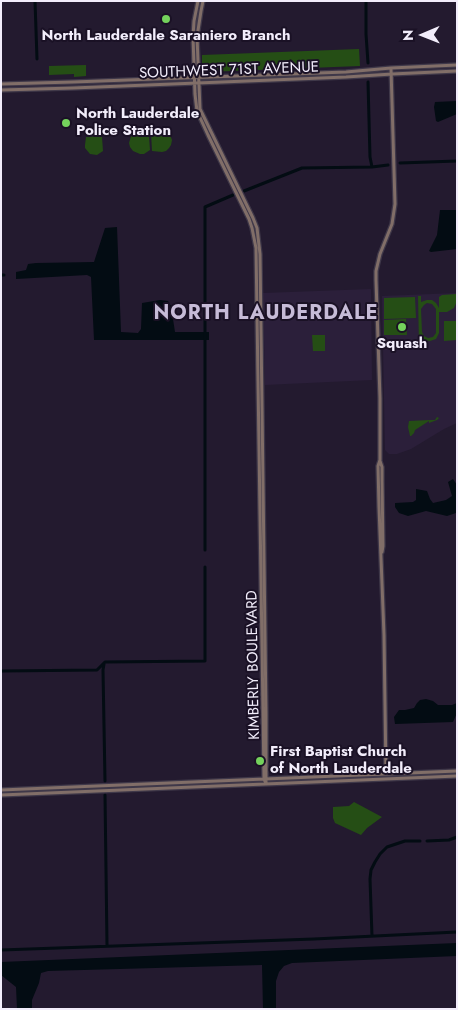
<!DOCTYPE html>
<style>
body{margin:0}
#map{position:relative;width:458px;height:1010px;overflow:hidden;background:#231a2f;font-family:Jost,sans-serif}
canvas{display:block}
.frame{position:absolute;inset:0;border:2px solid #f2edfb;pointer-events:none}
.north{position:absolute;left:398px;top:10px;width:50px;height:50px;-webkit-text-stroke:4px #1a1125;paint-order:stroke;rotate:269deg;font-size:14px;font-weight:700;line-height:20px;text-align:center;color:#f2edfb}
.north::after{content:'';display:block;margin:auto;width:18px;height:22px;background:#f2edfb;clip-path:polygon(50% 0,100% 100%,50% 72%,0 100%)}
</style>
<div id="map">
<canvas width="458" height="1010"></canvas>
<div class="frame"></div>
<div class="north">N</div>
</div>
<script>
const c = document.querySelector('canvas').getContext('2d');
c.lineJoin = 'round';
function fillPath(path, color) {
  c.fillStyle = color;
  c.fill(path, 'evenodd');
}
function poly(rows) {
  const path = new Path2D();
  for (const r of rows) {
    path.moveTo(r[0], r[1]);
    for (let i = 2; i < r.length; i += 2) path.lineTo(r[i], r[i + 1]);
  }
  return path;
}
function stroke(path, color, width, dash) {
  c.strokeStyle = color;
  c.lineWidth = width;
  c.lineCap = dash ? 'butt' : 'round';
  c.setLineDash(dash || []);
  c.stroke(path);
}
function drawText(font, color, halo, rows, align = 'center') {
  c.font = font + ' Jost,sans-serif';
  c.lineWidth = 4;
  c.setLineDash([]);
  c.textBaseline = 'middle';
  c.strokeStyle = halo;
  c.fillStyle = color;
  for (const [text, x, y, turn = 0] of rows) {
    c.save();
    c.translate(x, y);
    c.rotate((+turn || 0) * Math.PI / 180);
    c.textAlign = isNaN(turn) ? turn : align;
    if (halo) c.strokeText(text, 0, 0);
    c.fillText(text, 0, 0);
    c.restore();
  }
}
fillPath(poly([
 [371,289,372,380,265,385,263,293],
 [457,293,457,423,444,429,411,449,397,454,389,454,385,450,382,296]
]), '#2b1f3a');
fillPath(poly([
 [359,49,360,66,206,72,202,69,202,55],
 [86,65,86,76,74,77,74,74,49,75,49,66],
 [169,132,172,140,171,145,169,148,166,151,162,152,152,151,151,133],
 [146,134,149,136,150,150,144,154,140,154,133,151,130,147,129,143,131,136],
 [101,136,102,137,103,151,97,155,90,154,85,148,85,145,86,137],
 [456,294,457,301,454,308,447,312,439,312,439,333,436,339,430,341,422,340,422,345,419,346,418,296,421,296,421,302,427,300,432,300,436,303,439,308,439,297,442,295],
 [427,303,432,304,436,309,436,333,433,337,428,338,424,336,422,332,421,309,424,305],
 [415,297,416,318,384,319,384,298],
 [406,319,407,335,384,335,384,320],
 [444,321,457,321,457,340,444,341],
 [312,335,325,335,325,351,313,351],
 [437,417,439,418,437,420,429,423,429,421,415,430,414,433,411,436,410,436,408,427,409,421,430,420,435,420],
 [354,802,382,817,367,828,361,835,335,823,333,818,333,807,349,806]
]), '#254e15');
fillPath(poly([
 [457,101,457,114,438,122,436,121,434,107,435,102],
 [440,210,457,210,457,249,431,252,429,251,437,235],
 [117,227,121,332,138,333,141,329,142,303,160,300,168,301,171,306,175,332,209,332,209,340,94,340,91,277,87,275,16,279,16,272,26,270,28,264,36,263,94,262,105,228],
 [453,479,457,485,457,511,456,513,447,516,426,511,408,516,399,513,395,507,395,503,413,502,416,500,416,489,427,491,430,499,433,503,446,500,452,496,448,482],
 [426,699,433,701,438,705,452,705,457,703,457,713,453,722,395,724,394,717,399,710,405,710,414,708,417,703,420,700],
 [457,943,457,956,292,963,284,966,279,972,276,981,276,1009,263,1009,262,965,48,971,41,973,39,983,32,1000,32,1009,17,1009,16,987,1,975,1,962]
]), '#030c13');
stroke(poly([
 [35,1,37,59],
 [366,1,366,34,368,63],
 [368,82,370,157,372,167,388,165],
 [400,163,457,161],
 [244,191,302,168,372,167],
 [1,275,4,275],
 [205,550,205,207,233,195],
 [104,664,103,670,105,781],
 [1,671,97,670,105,662,205,661,205,567],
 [105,795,107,945],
 [427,841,449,840,457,837],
 [372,936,370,879,371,870,375,862,380,854,387,847,405,841,420,841],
 [1,950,314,939,457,932]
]), '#030c13', 3);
const secondary = poly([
 [198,1,194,21,193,37,195,94,197,111,208,135,249,219,252,228,256,248,264,779,266,784],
 [203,1,201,11,197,37,200,109,253,218,257,228,260,254,266,712,266,784],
 [1,84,73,82,346,72,391,68,457,65],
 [1,90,73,88,346,77,392,74,457,71],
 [380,461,382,467,382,481,383,546,382,552],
 [386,774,384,635,379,507,378,466,380,460,380,398,376,280,376,271,380,254,392,224,395,204,391,68],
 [1,790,457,771],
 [1,795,457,776]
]);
stroke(secondary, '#3f3849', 5.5);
stroke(secondary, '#816e68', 3);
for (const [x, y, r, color] of [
 [166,19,5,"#74d25c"],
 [66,123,5,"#74d25c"],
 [402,327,5,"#74d25c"],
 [260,761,5,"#74d25c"]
]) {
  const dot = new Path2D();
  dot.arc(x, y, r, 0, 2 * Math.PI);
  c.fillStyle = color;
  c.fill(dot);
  stroke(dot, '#1a1125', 2);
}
drawText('bold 15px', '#f2edfb', '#1a1125', [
 ["North Lauderdale Saraniero Branch",166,36],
 ["North Lauderdale",76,114,"left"],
 ["Police Station",76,131,"left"],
 ["Squash",402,344],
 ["First Baptist Church",270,752,"left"],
 ["of North Lauderdale",270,769,"left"]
]);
drawText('15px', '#f2edfb', '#1a1125', [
 ["SOUTHWEST 71ST AVENUE",229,71,-2],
 ["KIMBERLY BOULEVARD",254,665,-91]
]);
c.letterSpacing = '1px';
drawText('bold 20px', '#c6bbd7', '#1a1125', [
 ["NORTH LAUDERDALE",266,314]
]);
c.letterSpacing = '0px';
</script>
